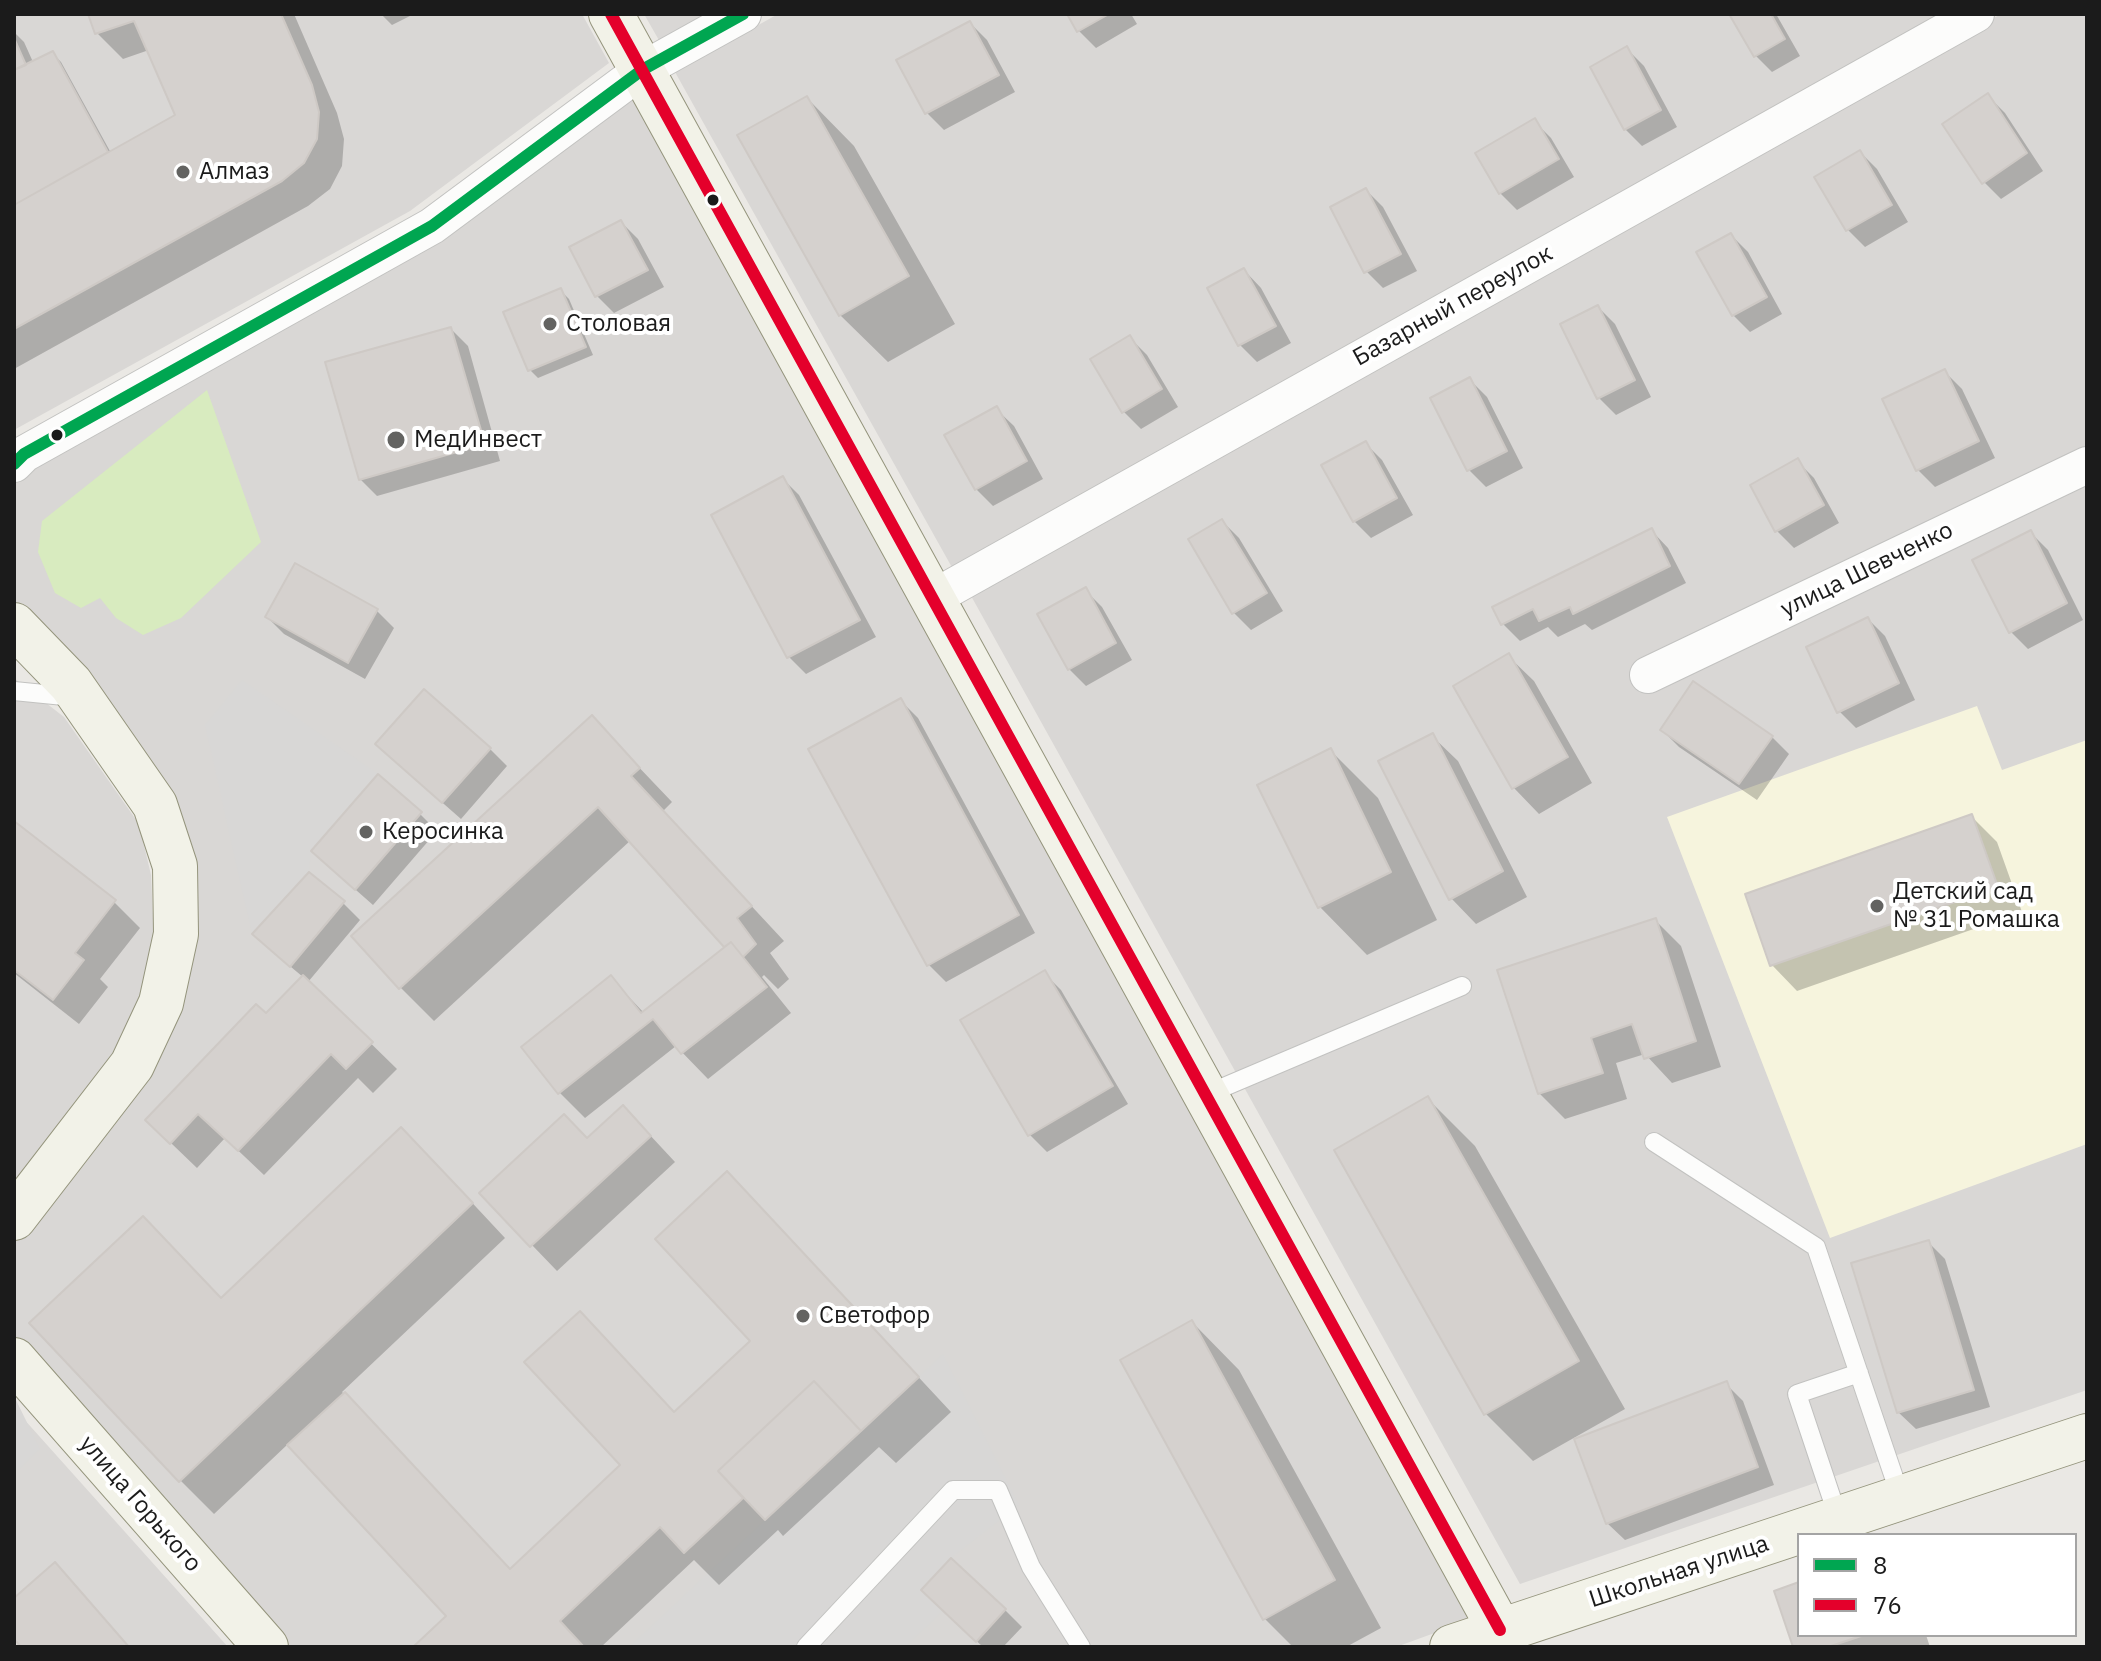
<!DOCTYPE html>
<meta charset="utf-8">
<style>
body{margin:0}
#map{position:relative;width:2101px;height:1661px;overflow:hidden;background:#eae8e4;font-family:"IBM Plex Sans",sans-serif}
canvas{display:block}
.frame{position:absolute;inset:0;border:16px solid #1b1b1b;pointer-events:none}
.legend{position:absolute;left:1797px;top:1533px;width:280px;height:104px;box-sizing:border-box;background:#fff;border:2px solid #a4a4a4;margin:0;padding:10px 14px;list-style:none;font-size:24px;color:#1b1b1b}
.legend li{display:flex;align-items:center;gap:16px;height:40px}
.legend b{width:40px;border:2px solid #a4a4a4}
</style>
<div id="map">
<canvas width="2101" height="1661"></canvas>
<div class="frame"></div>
<ul class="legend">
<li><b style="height:10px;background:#00a651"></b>8</li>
<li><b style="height:10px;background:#e4002b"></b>76</li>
</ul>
</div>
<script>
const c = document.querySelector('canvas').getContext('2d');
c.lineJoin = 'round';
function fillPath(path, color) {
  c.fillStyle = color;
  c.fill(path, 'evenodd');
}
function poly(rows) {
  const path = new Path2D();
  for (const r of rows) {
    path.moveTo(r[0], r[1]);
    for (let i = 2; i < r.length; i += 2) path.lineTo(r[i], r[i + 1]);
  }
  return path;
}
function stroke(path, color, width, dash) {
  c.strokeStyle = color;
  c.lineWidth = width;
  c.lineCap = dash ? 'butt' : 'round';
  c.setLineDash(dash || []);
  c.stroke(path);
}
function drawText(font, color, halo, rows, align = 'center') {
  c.font = font + ' "IBM Plex Sans",sans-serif';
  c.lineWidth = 8;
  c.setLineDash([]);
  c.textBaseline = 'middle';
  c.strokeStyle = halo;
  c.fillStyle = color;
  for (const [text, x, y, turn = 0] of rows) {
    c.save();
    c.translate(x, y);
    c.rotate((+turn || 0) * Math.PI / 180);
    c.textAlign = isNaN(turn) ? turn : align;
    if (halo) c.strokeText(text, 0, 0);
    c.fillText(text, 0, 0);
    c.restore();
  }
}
fillPath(poly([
 [14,14,582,14,609,63,410,211,14,430],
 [644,14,710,14,660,42],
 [778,14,1945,14,954,571,675,72],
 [2001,14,2087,14,2087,1390,1520,1584,970,594],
 [636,92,1473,1619,1396,1647,279,1647,14,1343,14,1241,146,1076,191,945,96,685,14,603,14,482,33,462],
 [14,678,64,717,139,824,151,875,154,939,140,1001,113,1056,14,1188],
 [14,1408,228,1647,14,1647]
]), '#d9d7d5');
fillPath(poly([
 [1977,706,2002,770,2087,740,2087,1144,1830,1238,1667,817]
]), '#f6f4dd');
fillPath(poly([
 [207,390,261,542,181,618,143,635,116,618,100,598,81,608,55,593,38,552,42,521]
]), '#d8ebbf');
fillPath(poly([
 [242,680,378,774,311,851,309,872,252,934,205,725],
 [943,1354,1019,1505,951,1558,921,1590,943,1611,905,1647,629,1647],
 [14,1396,40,1449,18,1470,14,1462]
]), '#d8d7d6');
fillPath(poly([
 [90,14,294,14,337,113,344,139,342,166,330,189,308,206,14,369,14,32,24,42,33,62,53,54,61,62,111,153,177,116,149,50,123,59,97,33],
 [381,14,414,14,392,25],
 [1069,14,1131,14,1137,24,1096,48,1079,31],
 [1732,14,1776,14,1800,56,1772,72,1755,55],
 [970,23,987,40,1015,92,944,130,926,112],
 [1627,49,1644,66,1677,127,1642,146,1625,129],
 [1988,96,2005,113,2043,171,2001,199,1984,182],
 [807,98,854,146,955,324,888,362,840,315],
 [1534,121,1551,138,1574,177,1517,210,1500,193],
 [1860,152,1877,169,1908,222,1865,247,1848,230,1816,178],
 [1366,190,1383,207,1417,271,1383,288,1366,271],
 [621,222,638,239,664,287,614,313,597,296,571,248],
 [1731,235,1748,252,1782,314,1750,332,1733,315],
 [1244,270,1261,288,1291,343,1257,362,1240,345],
 [561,291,569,299,593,355,538,378,530,370],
 [1598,307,1615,324,1651,397,1616,415,1599,398],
 [451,329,468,346,500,461,377,496,360,479],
 [1130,338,1147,355,1178,407,1141,429,1124,412],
 [1945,372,1962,389,1995,458,1935,487,1918,470],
 [1470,380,1487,397,1523,468,1486,487,1469,470],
 [996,409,1014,426,1043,479,993,506,976,489],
 [1365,443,1382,460,1413,515,1371,538,1354,521],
 [1797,461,1814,478,1839,523,1794,548,1777,531],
 [782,478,799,495,876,637,806,674,789,657,713,516],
 [1222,521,1239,538,1283,611,1251,630,1234,613],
 [1651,530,1668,548,1686,583,1592,630,1585,624,1558,637,1548,627,1520,641,1503,624,1495,608],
 [2031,533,2048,550,2083,620,2028,649,2011,632],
 [1085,590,1102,607,1132,660,1086,686,1069,669],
 [377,611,394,628,365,679,284,634,267,617],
 [1868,619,1885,636,1915,700,1856,728,1839,711],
 [1508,656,1534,681,1592,783,1539,814,1514,788],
 [901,701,918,718,1035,933,946,982,929,965],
 [592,718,672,802,663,811,784,941,770,953,789,979,778,989,764,975,762,977,791,1013,708,1079,676,1046,585,1118,559,1092,611,978,644,1013,727,947,631,840,434,1021,400,987],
 [1662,730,1772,737,1789,754,1757,800,1679,747],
 [1432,736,1458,761,1527,897,1476,924,1451,898],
 [490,749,507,766,461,819,395,761],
 [1331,751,1378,798,1437,920,1367,955,1320,907,1260,786],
 [420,814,437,831,373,905,331,868],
 [1972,817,1997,842,2022,912,1797,991,1772,965],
 [14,823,114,902,140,928,100,979,108,987,79,1024,14,973],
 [343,903,360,920,308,982,397,1069,373,1093,358,1078,264,1175,225,1138,197,1168,147,1120,266,1016,303,977,272,951],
 [1655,920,1681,946,1721,1067,1672,1083,1645,1054,1616,1063,1627,1099,1565,1119,1539,1093],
 [1044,973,1061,990,1128,1104,1047,1152,1030,1135,963,1021],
 [1427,1098,1475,1146,1625,1409,1533,1461,1486,1414],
 [648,1133,675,1162,557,1271,482,1193],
 [435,1163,505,1238,342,1392,511,1570,753,1341,761,1208,951,1412,896,1463,879,1447,783,1536,778,1530,719,1585,694,1560,601,1647,416,1647,449,1616,288,1444,214,1514,180,1480,222,1300],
 [1928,1242,1945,1259,1990,1407,1916,1429,1898,1412],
 [1192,1322,1239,1370,1381,1628,1346,1647,1293,1647,1264,1618],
 [1726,1384,1743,1401,1774,1485,1625,1540,1607,1523],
 [1799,1584,1799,1635,1926,1635,1930,1647,1795,1647],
 [940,1607,1005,1610,1022,1627,1003,1647,983,1647]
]), '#0003');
const building = poly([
 [88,14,281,14,312,85,319,112,317,139,304,163,282,181,14,329,14,205,175,115,134,21,95,34,88,14],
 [1067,14,1109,14,1077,32,1067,14],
 [1729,14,1771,14,1785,39,1754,57,1729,14],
 [970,21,999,75,925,114,896,60,970,21],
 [14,38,26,65,14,70,14,38],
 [1627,46,1661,110,1624,130,1590,67,1627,46],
 [53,51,108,152,14,205,14,70,53,51],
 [1988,93,2027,153,1982,184,1942,124,1988,93],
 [807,96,909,276,839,316,737,135,807,96],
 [1535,118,1559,159,1499,194,1475,153,1535,118],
 [1860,150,1892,205,1846,231,1814,177,1860,150],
 [1366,188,1401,254,1364,273,1330,207,1366,188],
 [621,220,648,270,595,297,569,247,621,220],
 [1731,233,1767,297,1732,316,1696,252,1731,233],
 [1244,268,1276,326,1238,346,1207,288,1244,268],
 [561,288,586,347,528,371,503,312,561,288],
 [1598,305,1635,380,1597,399,1560,324,1598,305],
 [451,327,485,444,359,480,325,362,451,327],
 [1130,335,1162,389,1122,413,1090,359,1130,335],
 [1945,369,1979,441,1916,471,1882,399,1945,369],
 [1470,377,1507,451,1467,471,1430,398,1470,377],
 [997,406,1027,461,975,490,944,435,997,406],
 [1366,441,1397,498,1353,522,1321,465,1366,441],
 [1798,458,1824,505,1775,532,1750,485,1798,458],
 [783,476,860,620,787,658,711,515,783,476],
 [1222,519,1267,593,1232,614,1188,539,1222,519],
 [1652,528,1670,566,1573,614,1570,607,1539,621,1533,609,1501,625,1492,607,1652,528],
 [2031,530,2067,603,2009,633,1972,560,2031,530],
 [295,563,378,609,348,663,265,617,295,563],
 [1086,587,1116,643,1068,670,1037,614,1086,587],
 [1868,617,1899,683,1837,713,1806,647,1868,617],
 [1509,653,1568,757,1512,789,1453,686,1509,653],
 [1693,681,1773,736,1739,784,1660,730,1693,681],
 [424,689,491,748,442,803,375,744,424,689],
 [901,698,1019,915,927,966,808,749,901,698],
 [592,715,640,768,631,776,752,906,737,918,756,944,743,957,731,942,724,947,598,807,399,989,351,936,592,715],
 [1433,733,1503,871,1449,900,1378,761,1433,733],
 [1331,748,1391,872,1318,908,1257,785,1331,748],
 [378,774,422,812,355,890,311,851,378,774],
 [1972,814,1998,887,1770,966,1745,894,1972,814],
 [14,821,116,900,75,953,84,960,53,1000,14,970,14,821],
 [309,872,345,901,290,967,252,934,309,872],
 [1656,918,1696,1041,1644,1059,1632,1024,1591,1038,1603,1073,1538,1094,1497,970,1656,918],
 [731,942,767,987,681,1054,653,1019,558,1094,521,1047,611,975,641,1013,731,942],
 [1045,970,1113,1086,1028,1136,960,1020,1045,970],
 [303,975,373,1042,346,1069,331,1054,238,1151,198,1114,170,1144,145,1120,256,1004,266,1013,303,975],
 [1428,1096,1579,1361,1484,1415,1334,1150,1428,1096],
 [623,1105,651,1136,530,1247,479,1193,564,1114,587,1138,623,1105],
 [401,1127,473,1203,179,1482,29,1323,143,1216,221,1298,401,1127],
 [727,1171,919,1377,861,1431,814,1381,718,1471,743,1498,740,1501,684,1553,660,1527,560,1621,584,1647,413,1647,446,1616,287,1445,345,1392,510,1569,620,1465,524,1362,580,1311,674,1412,750,1341,655,1239,727,1171],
 [1929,1240,1974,1390,1897,1413,1851,1263,1929,1240],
 [1192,1320,1335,1580,1263,1620,1120,1360,1192,1320],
 [814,1381,861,1431,765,1520,718,1471,814,1381],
 [1727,1381,1758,1467,1606,1524,1574,1439,1727,1381],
 [951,1558,1006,1609,976,1642,921,1590,951,1558],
 [55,1562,129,1647,21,1647,14,1639,14,1598,55,1562],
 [1799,1582,1799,1635,1864,1635,1828,1647,1793,1647,1774,1591,1799,1582]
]);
fillPath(building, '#d5d1ce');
stroke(building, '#cec9c5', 2);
const lane = poly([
 [14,691,74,697],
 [1205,1095,1462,986],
 [1654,1142,1816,1247,1901,1498],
 [1839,1520,1797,1394,1859,1373],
 [806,1647,953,1490,998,1490,1031,1567,1081,1647]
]);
const street = poly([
 [14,464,24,454,432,226,642,70,743,14],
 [931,599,1976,14],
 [1648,675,2087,465]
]);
const secondary = poly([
 [611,14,1500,1630],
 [14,625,71,684,155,805,175,866,176,934,161,1003,132,1065,14,1218],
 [14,1360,266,1647],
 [1452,1647,2087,1436]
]);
stroke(lane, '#c2c2c0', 20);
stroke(street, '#c2c2c0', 38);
stroke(secondary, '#94947c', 46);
stroke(lane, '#fcfcfb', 18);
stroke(street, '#fcfcfb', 36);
stroke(secondary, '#f2f2e8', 44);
stroke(poly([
 [14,464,24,454,432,226,642,70,743,14]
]), '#00a651', 12);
stroke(poly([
 [611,14,1500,1630]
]), '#e4002b', 12);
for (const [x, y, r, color] of [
 [183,172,8,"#636361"],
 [713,200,7,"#1b1b1b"],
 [550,324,8,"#636361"],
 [57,435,7,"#1b1b1b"],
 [396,440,10,"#636361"],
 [366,832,8,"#636361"],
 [1877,906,8,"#636361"],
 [803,1316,8,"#636361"]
]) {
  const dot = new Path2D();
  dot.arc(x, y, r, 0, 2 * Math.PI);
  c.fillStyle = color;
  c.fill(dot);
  stroke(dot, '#fff', 3);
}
drawText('24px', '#1b1b1b', '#fff', [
 ["Алмаз",199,172],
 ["Столовая",566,324],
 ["МедИнвест",414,440],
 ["Керосинка",382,832],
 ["Детский сад",1893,892],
 ["№ 31 Ромашка",1893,920],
 ["Светофор",819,1316]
], 'left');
drawText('24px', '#1b1b1b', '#fff', [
 ["Базарный переулок",1453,306,-29],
 ["улица Шевченко",1867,570,-26],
 ["улица Горького",140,1504,49],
 ["Школьная улица",1679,1572,-18]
]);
</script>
